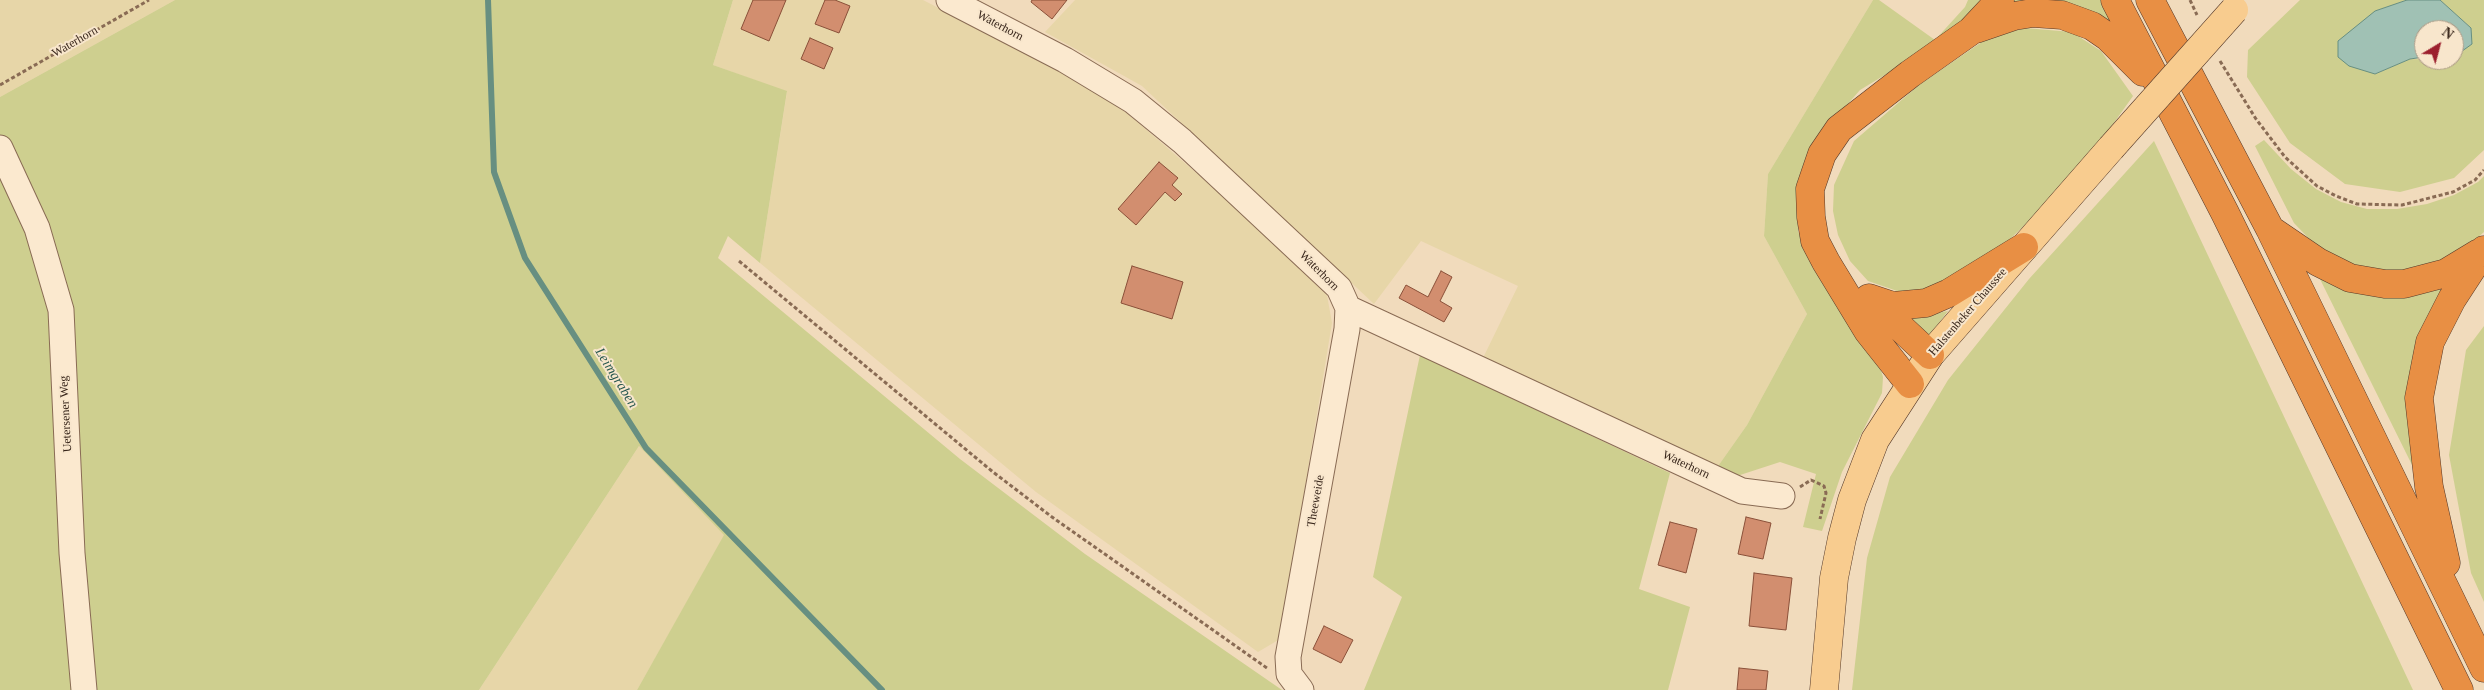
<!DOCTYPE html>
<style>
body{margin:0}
#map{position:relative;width:2484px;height:690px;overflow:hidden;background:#f1dbbc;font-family:Georgia,serif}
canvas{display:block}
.north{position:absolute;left:2414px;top:20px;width:50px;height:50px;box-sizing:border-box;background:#f8e6cc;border:1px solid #ab9985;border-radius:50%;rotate:37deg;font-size:14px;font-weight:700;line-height:20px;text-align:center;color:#37251a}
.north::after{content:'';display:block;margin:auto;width:18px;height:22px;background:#9c202e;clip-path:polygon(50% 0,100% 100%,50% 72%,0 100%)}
</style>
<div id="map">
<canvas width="2484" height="690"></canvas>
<div class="north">N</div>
</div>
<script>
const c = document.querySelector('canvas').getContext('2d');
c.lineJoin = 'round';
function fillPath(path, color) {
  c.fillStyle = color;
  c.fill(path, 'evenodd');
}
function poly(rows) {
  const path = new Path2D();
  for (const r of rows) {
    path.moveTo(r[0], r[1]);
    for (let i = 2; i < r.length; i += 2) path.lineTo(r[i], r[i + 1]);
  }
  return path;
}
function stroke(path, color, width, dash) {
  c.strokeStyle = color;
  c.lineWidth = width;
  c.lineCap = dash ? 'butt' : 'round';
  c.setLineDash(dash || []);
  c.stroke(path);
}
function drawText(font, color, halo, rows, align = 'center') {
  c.font = font + ' Georgia,serif';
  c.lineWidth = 4;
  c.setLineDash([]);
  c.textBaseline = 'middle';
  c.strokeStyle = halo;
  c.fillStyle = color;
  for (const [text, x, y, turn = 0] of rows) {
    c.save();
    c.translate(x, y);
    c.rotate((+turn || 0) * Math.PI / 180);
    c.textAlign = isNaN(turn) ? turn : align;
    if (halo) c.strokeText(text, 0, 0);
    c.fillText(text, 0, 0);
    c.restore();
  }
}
fillPath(poly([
 [0,0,175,0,0,97],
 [733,0,923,0,1077,79,1127,113,1223,196,1327,295,1332,323,1280,639,1258,652,1036,492,760,263,787,92,713,65],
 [1075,0,1873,0,1768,174,1764,236,1807,314,1747,425,1716,469,1483,358,1518,286,1421,241,1374,304,1142,86,1045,32],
 [639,446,725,535,637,690,479,690]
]), '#e7d6a8');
fillPath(poly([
 [175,0,733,0,713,65,787,91,760,263,728,236,718,258,960,459,1085,554,1282,690,637,690,724,535,639,446,479,690,0,690,0,97],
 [1873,0,1879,0,1935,40,1965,7,1968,0,1984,0,1976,12,1931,47,1860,90,1818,138,1801,181,1798,231,1813,268,1878,361,1883,377,1882,393,1842,472,1822,531,1803,527,1816,474,1780,462,1737,476,1716,469,1747,425,1807,314,1764,236,1768,174],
 [2011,0,2102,0,2115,25,2004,11],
 [2300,0,2407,0,2375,11,2375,74,2410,59,2454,60,2454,55,2458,54,2471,28,2440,0,2484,0,2484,150,2454,178,2400,192,2345,184,2290,143,2247,77,2248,50],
 [2025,28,2072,32,2101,51,2133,96,2076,176,2008,241,1957,279,1931,293,1906,294,1868,281,1850,261,1838,235,1833,211,1834,185,1854,141,1919,85,1989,37],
 [2264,140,2291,169,2316,189,2341,202,2367,209,2397,209,2427,204,2454,195,2478,182,2484,176,2484,232,2464,250,2413,273,2348,267,2318,248,2294,223,2255,146],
 [2154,141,2413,690,1852,690,1867,558,1890,477,1948,380,2029,279],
 [2317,273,2456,275,2414,469],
 [1948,311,1929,336,1908,318],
 [2484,326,2484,602,2471,573,2449,455,2466,350],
 [1420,355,1670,473,1639,589,1690,607,1668,690,1364,690,1402,597,1373,577]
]), '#cecf8f');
const water = poly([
 [2407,0,2440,0,2471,28,2472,44,2458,54,2454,55,2454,30,2424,30,2424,57,2410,59,2375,74,2349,66,2338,57,2338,41,2375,11,2407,0]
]);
fillPath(water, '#a0c1b4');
stroke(water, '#678f81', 1);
stroke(poly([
 [488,0,494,172,525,258,646,448,882,690]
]), '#678f81', 6);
const building = poly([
 [753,0,786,0,769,41,741,29,753,0],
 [825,0,835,0,850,6,839,33,815,24,825,0],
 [1032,0,1067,0,1052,19,1031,2,1032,0],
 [810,38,833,48,824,69,801,59,810,38],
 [1159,162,1178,178,1172,185,1182,194,1175,201,1165,192,1136,225,1118,209,1159,162],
 [1132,266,1183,282,1172,319,1121,303,1132,266],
 [1441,271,1452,277,1440,301,1452,308,1444,322,1399,298,1406,285,1428,297,1441,271],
 [1746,517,1771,523,1763,559,1738,554,1746,517],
 [1670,522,1697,529,1686,573,1658,565,1670,522],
 [1754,573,1792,578,1786,630,1749,626,1754,573],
 [1324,626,1353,640,1341,663,1313,649,1324,626],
 [1739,668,1768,671,1766,690,1737,690,1739,668]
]);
fillPath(building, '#d28e6f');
stroke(building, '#8a5039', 1);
const minor = poly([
 [949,0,1065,60,1133,101,1182,141,1339,288,1348,308,1742,491,1782,496],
 [0,148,37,228,61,310,72,553,84,690],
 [1301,690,1289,674,1288,657,1347,329,1348,308]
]);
const major = poly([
 [1824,690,1834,578,1842,538,1852,500,1875,440,1930,355,2111,148]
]);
const highway = poly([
 [2115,0,2225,213,2459,690],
 [2150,0,2270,229,2484,668],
 [1976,29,2014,16,2033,13,2062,15,2092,26,2108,37,2143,72],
 [2271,230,2318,262,2350,278,2385,284,2404,284,2446,273,2479,253],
 [1869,298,1893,306,1926,303,1949,293,2024,247],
 [1871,300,1930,355],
 [1910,384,1868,331,1826,262,1815,241,1811,217,1810,189,1822,154,1839,129,1910,74,1971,31,2000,0],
 [2446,563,2429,487,2419,398,2430,342,2452,299,2484,250]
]);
stroke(minor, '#896b54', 27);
stroke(major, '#563929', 29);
stroke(highway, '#563929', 29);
stroke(poly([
 [2190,0,2197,15],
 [2220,61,2256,119,2285,157,2317,186,2336,196,2357,204,2402,205,2453,192,2475,180,2484,170],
 [0,85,149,0],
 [739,261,993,472,1052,517,1267,668],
 [1800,487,1811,480,1824,486,1826,493,1820,519]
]), '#896b54', 3, [4, 2.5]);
stroke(minor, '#fbe9cf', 25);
stroke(major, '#f8cc8f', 28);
stroke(highway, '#e88f44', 28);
const majorBridge = poly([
 [2111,148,2234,10]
]);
stroke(majorBridge, '#563929', 29, []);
stroke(majorBridge, '#f8cc8f', 28);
drawText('12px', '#37251a', '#f8e6cc', [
 ["Waterhorn",1000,26,28],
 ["Waterhorn",75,42,-30],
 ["Waterhorn",1319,271,45],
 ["Halstenbeker Chaussee",1968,312,-49],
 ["Uetersener Weg",66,414,-93],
 ["Waterhorn",1686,465,25],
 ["Theeweide",1316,501,-80]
]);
drawText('italic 14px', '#285850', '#f8e6cc', [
 ["Leimgraben",616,378,58]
]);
</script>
